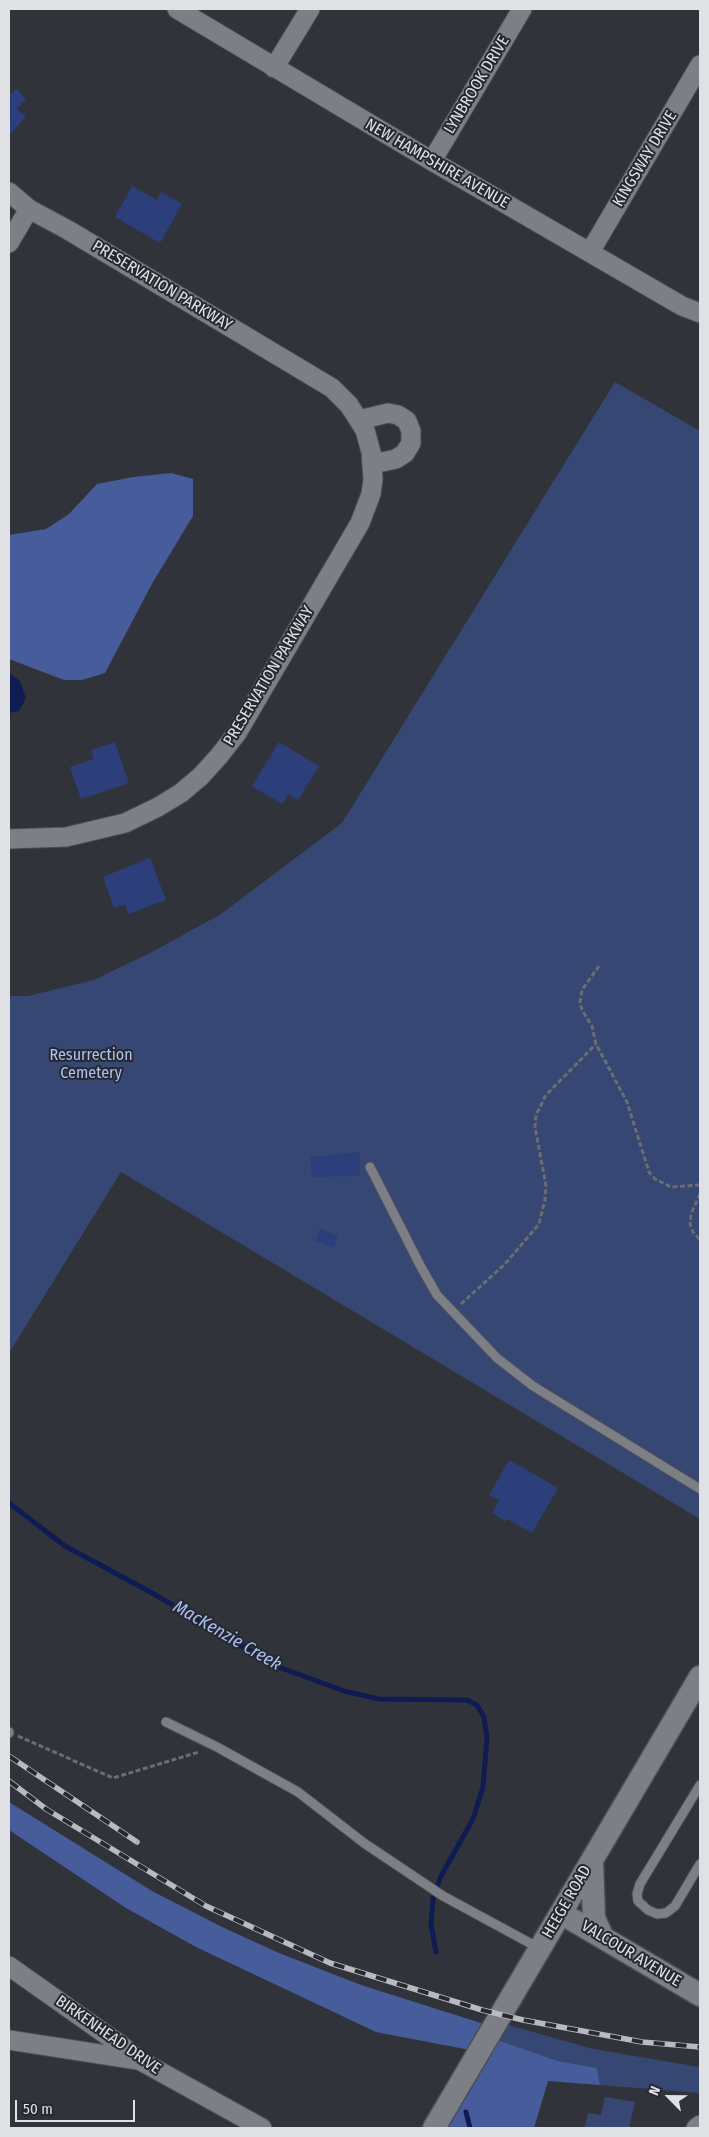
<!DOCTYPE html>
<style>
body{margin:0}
#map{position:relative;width:709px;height:2137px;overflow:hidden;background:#31333a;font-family:"Fira Sans Condensed",sans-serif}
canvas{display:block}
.frame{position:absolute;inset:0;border:10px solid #e0e1e5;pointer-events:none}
.north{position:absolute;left:644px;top:2072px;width:50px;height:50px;-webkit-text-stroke:4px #27292f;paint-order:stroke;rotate:293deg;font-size:14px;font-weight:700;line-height:20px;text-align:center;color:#e0e1e5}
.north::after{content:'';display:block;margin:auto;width:18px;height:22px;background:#e0e1e5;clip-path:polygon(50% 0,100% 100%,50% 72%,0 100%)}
.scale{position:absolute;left:15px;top:2100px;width:120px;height:22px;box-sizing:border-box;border:2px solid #e0e1e5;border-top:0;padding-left:6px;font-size:15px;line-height:18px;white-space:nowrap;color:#e0e1e5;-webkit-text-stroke:4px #27292f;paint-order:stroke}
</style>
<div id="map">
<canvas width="709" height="2137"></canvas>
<div class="frame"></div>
<div class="north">N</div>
<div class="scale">50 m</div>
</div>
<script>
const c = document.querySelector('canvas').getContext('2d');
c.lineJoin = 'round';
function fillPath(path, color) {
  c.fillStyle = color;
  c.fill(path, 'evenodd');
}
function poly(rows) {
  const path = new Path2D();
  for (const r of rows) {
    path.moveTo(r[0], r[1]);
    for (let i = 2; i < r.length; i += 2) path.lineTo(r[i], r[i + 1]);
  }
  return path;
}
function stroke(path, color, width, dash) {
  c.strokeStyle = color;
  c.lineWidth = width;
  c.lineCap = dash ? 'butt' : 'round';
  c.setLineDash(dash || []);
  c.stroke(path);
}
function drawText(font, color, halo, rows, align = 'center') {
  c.font = font + ' "Fira Sans Condensed",sans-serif';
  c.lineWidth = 4;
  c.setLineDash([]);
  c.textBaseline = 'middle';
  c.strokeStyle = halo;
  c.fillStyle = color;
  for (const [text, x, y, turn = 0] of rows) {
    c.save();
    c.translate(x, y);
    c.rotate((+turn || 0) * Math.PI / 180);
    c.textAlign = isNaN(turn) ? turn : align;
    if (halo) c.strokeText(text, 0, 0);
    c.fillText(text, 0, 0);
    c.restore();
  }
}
fillPath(poly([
 [615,382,700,431,700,1519,121,1172,9,1353,9,996,28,996,94,980,154,951,221,914,342,823],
 [505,2024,593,2049,700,2067,700,2093,600,2085,597,2068,558,2061,495,2039],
 [605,2097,635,2102,629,2128,584,2128,588,2113,601,2115]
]), '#374774');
fillPath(poly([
 [171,473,193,479,193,516,153,582,105,673,82,680,64,680,9,659,9,535,46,529,69,514,97,484,133,477],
 [9,1802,152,1891,222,1927,279,1953,361,1985,484,2024,470,2050,376,2032,196,1947,126,1908,9,1830],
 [495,2039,558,2061,597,2068,600,2085,548,2081,534,2128,443,2128]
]), '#475c9a');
fillPath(poly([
 [9,673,20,681,26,698,19,711,9,713]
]), '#0f1b53');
stroke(poly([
 [9,1503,65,1546,154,1594,276,1666,344,1691,379,1699,467,1700,477,1705,484,1717,487,1739,483,1787,473,1819,441,1876,433,1898,431,1924,436,1952],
 [466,2112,470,2128]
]), '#0f1b53', 5);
fillPath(poly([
 [16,89,26,99,17,109,26,117,9,135,9,96],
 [132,186,157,200,161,192,182,204,160,243,115,217],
 [115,742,129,783,81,799,70,767,94,759,91,750],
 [279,742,319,766,298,800,288,794,282,804,252,786],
 [150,858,166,900,128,914,125,904,114,908,103,877],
 [360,1152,360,1176,312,1177,310,1157],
 [320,1228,338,1236,334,1248,315,1241],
 [509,1460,558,1488,532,1533,507,1519,505,1521,492,1513,499,1500,489,1495]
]), '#2d3f7b');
const service = poly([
 [370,1167,421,1267,437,1295,497,1358,533,1386,700,1489],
 [166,1722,217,1747,298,1792,364,1843,443,1896,539,1948],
 [9,1733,9,1732],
 [700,1785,640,1884,637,1894,638,1901,648,1910,657,1914,666,1913,675,1906,700,1864]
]);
const minor = poly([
 [177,9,432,161,682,306,700,313],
 [274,68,310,9],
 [432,161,522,9],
 [9,192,29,209,68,230,332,388,349,405,365,430,371,452,373,479,371,494,360,523,237,733,219,756,201,776,181,793,158,807,125,823,66,837,9,839],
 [9,243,29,209],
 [590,252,700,65],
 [359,420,388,413,398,415,407,421,411,431,411,443,405,453,396,459,373,464],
 [9,1966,118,2043,139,2060,262,2128],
 [9,2040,138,2060],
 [696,2128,700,2125]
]);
const tertiary = poly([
 [592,1861,594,1918,603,1938],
 [561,1913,700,1995],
 [434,2128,700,1677]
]);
stroke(service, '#4d4e54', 11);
stroke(minor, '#4d4e54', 21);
stroke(tertiary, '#4d4e54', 25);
stroke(poly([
 [599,966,582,990,580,1003,582,1010,592,1026,596,1044,627,1102,649,1172,655,1179,671,1187,700,1185],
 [700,1194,691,1214,690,1224,693,1232,700,1240],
 [461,1304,505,1264,539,1224,545,1200,546,1186,535,1127,536,1115,546,1095,596,1044],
 [18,1736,113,1778,199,1752]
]), '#6b6d73', 3, [5, 2.5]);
stroke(service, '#7c7f86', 9);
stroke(minor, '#7c7f86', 19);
stroke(tertiary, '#7c7f86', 22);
const rail = poly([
 [9,1756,137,1842],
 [9,1781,46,1809,206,1906,330,1963,482,2010,523,2020,642,2042,700,2047]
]);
stroke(rail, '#b9babf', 5.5);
stroke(rail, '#27292f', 4, [11]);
drawText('16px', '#e0e1e5', '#27292f', [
 ["LYNBROOK DRIVE",477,85,-59],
 ["KINGSWAY DRIVE",645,159,-59],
 ["NEW HAMPSHIRE AVENUE",437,164,30],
 ["PRESERVATION PARKWAY",162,286,31],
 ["PRESERVATION PARKWAY",269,676,-59],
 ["HEEGE ROAD",567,1902,-60],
 ["VALCOUR AVENUE",631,1954,31],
 ["BIRKENHEAD DRIVE",108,2035,35]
]);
drawText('16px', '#acc1f7', '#27292f', [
 ["Resurrection",91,1056],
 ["Cemetery",91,1074]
]);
drawText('italic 18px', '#a8bdf2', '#27292f', [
 ["MacKenzie Creek",227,1636,30]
]);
</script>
